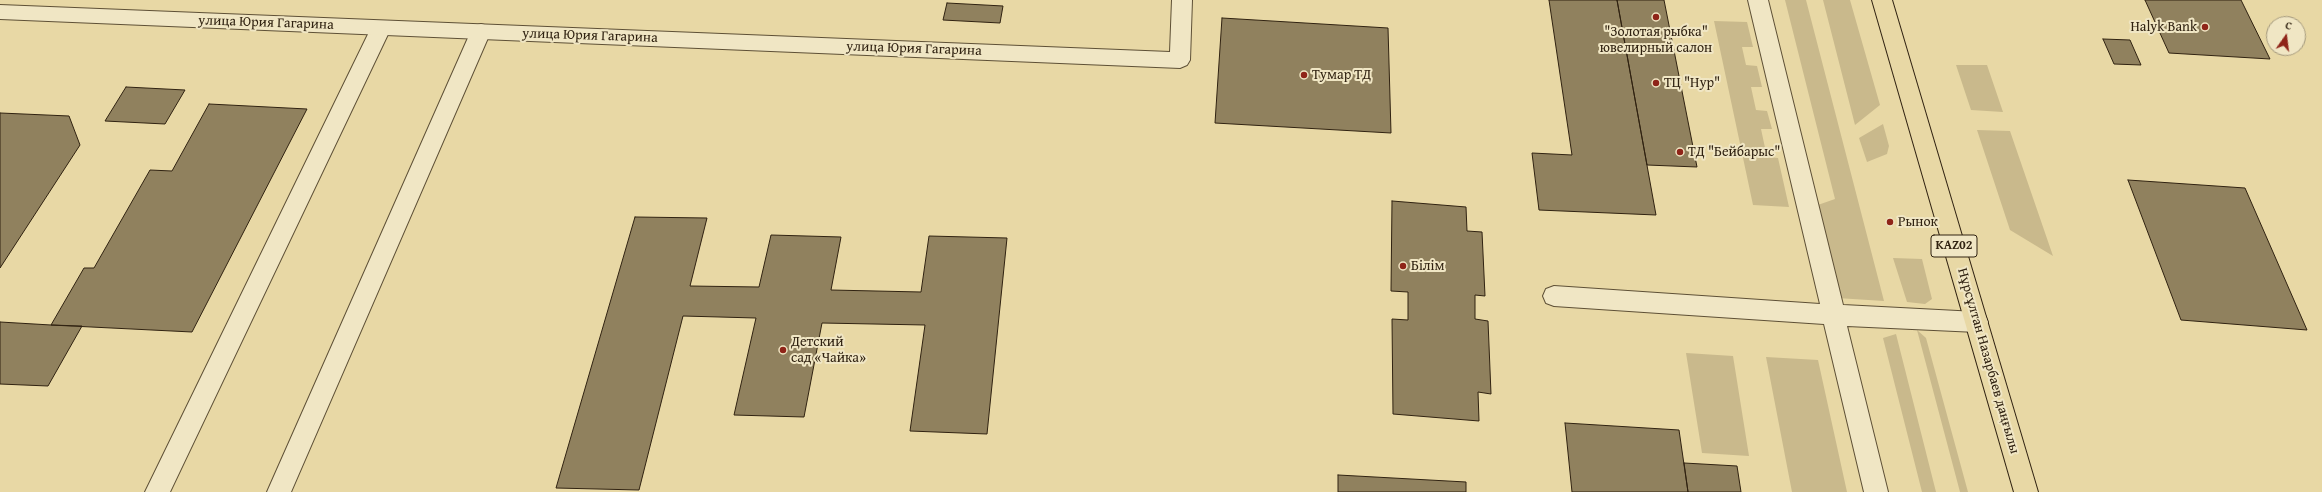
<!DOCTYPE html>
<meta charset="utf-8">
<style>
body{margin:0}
#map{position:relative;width:2322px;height:492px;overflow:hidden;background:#e8d8a5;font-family:"Gentium Book Plus",serif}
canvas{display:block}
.north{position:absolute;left:2266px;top:16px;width:40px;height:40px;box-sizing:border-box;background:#f0e6c4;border:1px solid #a3987c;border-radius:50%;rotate:14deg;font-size:11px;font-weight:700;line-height:16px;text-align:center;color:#302211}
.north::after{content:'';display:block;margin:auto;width:14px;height:18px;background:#8f2418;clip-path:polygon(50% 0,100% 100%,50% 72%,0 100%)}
</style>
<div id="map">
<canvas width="2322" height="492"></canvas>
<div class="north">С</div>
</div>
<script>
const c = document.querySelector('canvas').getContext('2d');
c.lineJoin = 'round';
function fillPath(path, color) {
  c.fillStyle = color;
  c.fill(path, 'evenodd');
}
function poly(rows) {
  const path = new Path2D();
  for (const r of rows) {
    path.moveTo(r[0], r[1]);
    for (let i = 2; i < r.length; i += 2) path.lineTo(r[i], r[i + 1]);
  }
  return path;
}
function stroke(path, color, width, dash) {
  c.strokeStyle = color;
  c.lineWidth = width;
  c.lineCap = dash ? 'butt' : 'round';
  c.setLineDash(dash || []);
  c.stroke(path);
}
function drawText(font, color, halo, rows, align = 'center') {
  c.font = font + ' "Gentium Book Plus",serif';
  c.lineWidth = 4;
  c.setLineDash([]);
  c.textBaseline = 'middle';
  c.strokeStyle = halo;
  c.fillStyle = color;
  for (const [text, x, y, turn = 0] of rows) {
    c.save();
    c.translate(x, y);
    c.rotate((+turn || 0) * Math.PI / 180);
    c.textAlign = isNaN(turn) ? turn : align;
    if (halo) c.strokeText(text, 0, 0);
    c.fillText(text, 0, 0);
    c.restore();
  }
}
fillPath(poly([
 [1785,0,1806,0,1884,301,1837,298,1815,206,1835,199],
 [1823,0,1850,0,1880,105,1855,125],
 [1714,21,1747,22,1753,47,1742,47,1746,65,1757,66,1762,87,1751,87,1756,110,1767,111,1772,129,1761,129,1767,157,1778,158,1789,207,1753,205],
 [1956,65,1987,65,2003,112,1971,110],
 [1883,124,1889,146,1887,154,1867,162,1859,138],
 [1977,130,2010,131,2053,256,2010,230],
 [1893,258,1922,259,1932,299,1925,304,1907,302],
 [1917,330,1926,338,1968,492,1960,492],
 [1896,334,1936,492,1922,492,1883,338],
 [1686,353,1733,356,1749,456,1702,453],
 [1766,357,1818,360,1847,492,1792,492]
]), '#c9b98c');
const building = poly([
 [1549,0,1617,0,1656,215,1539,210,1532,153,1572,155,1549,0],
 [1617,0,1664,0,1697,167,1647,165,1617,0],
 [2145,0,2241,0,2270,59,2169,53,2145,0],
 [947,3,1003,6,1000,23,943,20,947,3],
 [1222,18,1388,28,1391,133,1215,123,1222,18],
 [2103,39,2130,40,2141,65,2114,64,2103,39],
 [126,87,185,90,165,124,105,121,126,87],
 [209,104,307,109,192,332,51,325,84,268,94,268,150,170,172,171,209,104],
 [0,113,69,116,80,145,0,268,0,113],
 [2128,180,2245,188,2307,330,2181,320,2128,180],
 [1392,201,1466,207,1467,231,1482,232,1485,296,1475,295,1475,319,1488,321,1491,394,1478,392,1479,421,1393,414,1392,319,1408,320,1408,292,1391,291,1392,201],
 [635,217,707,218,690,286,759,287,771,235,841,237,831,290,921,292,929,236,1007,238,987,434,910,431,925,325,822,323,804,417,734,415,756,318,683,316,639,490,556,488,635,217],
 [0,322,51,325,82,326,48,386,0,384,0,322],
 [1565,423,1679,430,1688,492,1572,492,1565,423],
 [1684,463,1737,466,1741,492,1688,492,1684,463],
 [1338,475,1466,482,1466,492,1338,492,1338,475]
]);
fillPath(building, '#90815e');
stroke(building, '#302211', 1);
const service = poly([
 [1748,0,1768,0,1843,305,1977,312,1985,315,1988,322,1985,329,1977,332,1847,326,1888,492,1864,492,1824,324,1554,306,1546,303,1543,296,1546,289,1554,286,1820,304,1748,0],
 [381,21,388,23,391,28,170,492,145,492,371,28,374,23,381,21],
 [481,24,488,26,491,31,291,492,267,492,471,31,474,26,481,24]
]);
const minor = poly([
 [1172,0,1192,0,1190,60,1187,65,1180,68,0,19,0,5,1170,52,1172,0]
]);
const trunk = poly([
 [1872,0,1892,0,2038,492,2014,492,1872,0]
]);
stroke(service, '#5e5036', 2);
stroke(minor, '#5e5036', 2);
stroke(trunk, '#302211', 2);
fillPath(service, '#f0e6c4');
fillPath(minor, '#f0e6c4');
fillPath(trunk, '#e8d8a5');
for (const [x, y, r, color] of [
 [1656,17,4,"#8f2418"],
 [2205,27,4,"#8f2418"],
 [1304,75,4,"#8f2418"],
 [1656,83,4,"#8f2418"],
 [1680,152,4,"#8f2418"],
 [1890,222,4,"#8f2418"],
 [1403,266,4,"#8f2418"],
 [783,350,4,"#8f2418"]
]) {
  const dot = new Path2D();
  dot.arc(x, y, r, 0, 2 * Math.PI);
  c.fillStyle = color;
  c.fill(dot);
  stroke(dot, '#f0e6c4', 1.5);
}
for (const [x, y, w] of [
 [1954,246,46]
]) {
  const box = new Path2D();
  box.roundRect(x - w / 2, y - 11, w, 22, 3);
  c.fillStyle = '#f0e6c4';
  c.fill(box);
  stroke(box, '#302211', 1);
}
drawText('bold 13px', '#302211', null, [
 ["KАZ02",1954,246]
]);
drawText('14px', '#302211', '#f0e6c4', [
 ["улица Юрия Гагарина",266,23,2],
 ["улица Юрия Гагарина",590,36,2],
 ["улица Юрия Гагарина",914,49,2],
 ["Нұрсұлтан Назарбаев даңғылы",1988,361,74]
]);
drawText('14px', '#302211', '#f0e6c4', [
 ["Halyk Bank",2197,27,"right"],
 ["\"Золотая рыбка\"",1656,32,"center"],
 ["ювелирный салон",1656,48,"center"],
 ["Тумар ТД",1312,75],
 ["ТЦ \"Нур\"",1664,83],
 ["ТД \"Бейбарыс\"",1688,152],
 ["Рынок",1898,222],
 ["Білім",1411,266],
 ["Детский",791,342],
 ["сад «Чайка»",791,358]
], 'left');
</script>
